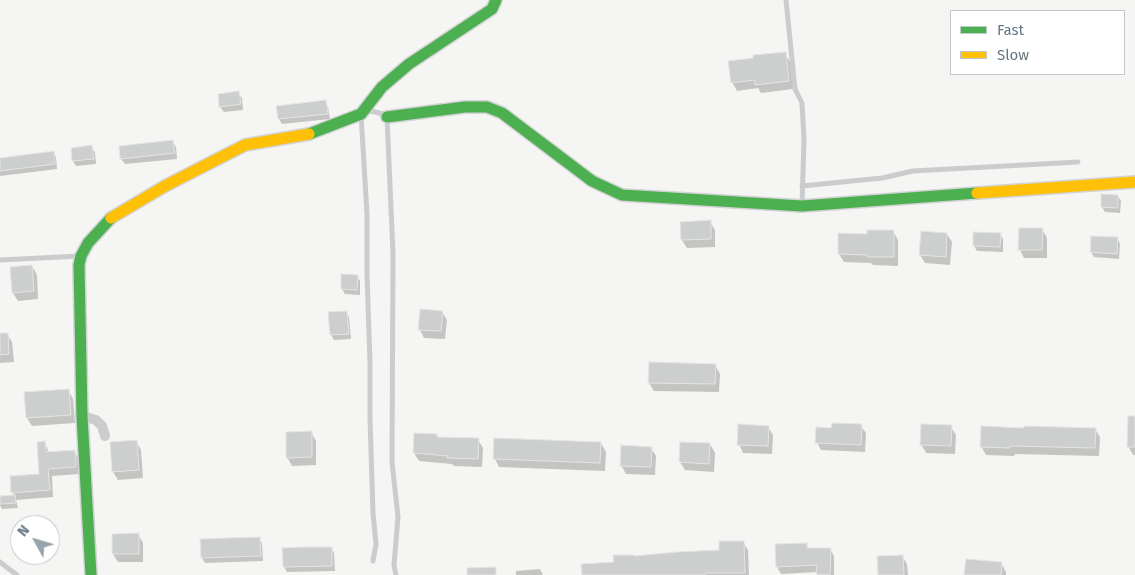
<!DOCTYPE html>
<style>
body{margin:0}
#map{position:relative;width:1135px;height:575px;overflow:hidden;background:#f5f5f3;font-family:"Fira Sans",sans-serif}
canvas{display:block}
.legend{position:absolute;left:950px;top:10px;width:175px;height:65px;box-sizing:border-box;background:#fff;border:1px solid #c1c9ce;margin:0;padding:6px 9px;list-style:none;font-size:15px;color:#647884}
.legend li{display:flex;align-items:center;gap:10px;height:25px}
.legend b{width:25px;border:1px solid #c1c9ce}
.north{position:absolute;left:10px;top:515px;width:50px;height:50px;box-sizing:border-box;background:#fff;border:1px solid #c1c9ce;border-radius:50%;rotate:309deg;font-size:14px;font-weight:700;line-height:20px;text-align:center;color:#647884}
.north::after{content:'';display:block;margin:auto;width:18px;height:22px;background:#97a4ab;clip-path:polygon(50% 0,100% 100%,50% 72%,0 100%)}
</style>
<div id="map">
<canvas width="1135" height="575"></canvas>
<ul class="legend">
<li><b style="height:6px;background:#4caf50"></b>Fast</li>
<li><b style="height:6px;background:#ffc107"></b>Slow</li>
</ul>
<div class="north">N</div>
</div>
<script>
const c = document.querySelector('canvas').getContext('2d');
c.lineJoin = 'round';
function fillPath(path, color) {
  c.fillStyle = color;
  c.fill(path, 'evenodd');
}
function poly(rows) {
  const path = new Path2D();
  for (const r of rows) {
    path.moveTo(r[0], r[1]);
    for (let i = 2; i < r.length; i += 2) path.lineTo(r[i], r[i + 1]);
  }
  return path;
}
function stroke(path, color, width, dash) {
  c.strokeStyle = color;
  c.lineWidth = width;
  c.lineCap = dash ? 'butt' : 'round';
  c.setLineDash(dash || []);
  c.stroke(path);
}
fillPath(poly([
 [785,53,790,62,793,89,761,93,758,88,737,91,732,82],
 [238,93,242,98,243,110,224,112,220,107],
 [325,102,328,107,330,119,282,124,279,119,278,107],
 [173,142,176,147,177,159,125,164,121,159,120,147],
 [91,147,95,152,96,164,76,166,73,161,72,149],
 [53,152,56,157,57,169,0,176,0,158],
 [1102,196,1118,196,1121,201,1120,213,1105,212,1102,207],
 [710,222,715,230,715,247,687,248,682,240,682,223],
 [1042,229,1047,238,1047,258,1024,258,1020,250],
 [893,231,898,240,898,266,873,265,871,263,844,262,839,254,868,235],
 [947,234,952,242,950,265,925,263,920,255],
 [1000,234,1003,239,1003,252,977,251,974,246],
 [1117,238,1120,244,1119,259,1094,257,1091,252],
 [32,266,37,275,38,299,18,301,13,293],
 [357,276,360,281,360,295,345,294,342,289],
 [346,312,349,317,351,339,334,340,331,335],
 [442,312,447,320,445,339,424,338,420,330],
 [7,334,12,342,14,362,0,363,0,335],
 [715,365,720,374,719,392,654,391,649,383],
 [68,390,73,399,75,423,32,426,27,418],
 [861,426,866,433,865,452,821,450,817,442,833,429],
 [768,427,773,435,772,454,743,453,739,444],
 [951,427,956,435,955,454,926,453,921,444],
 [1135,427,1135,455,1133,455,1128,446],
 [1095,429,1100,437,1099,456,1015,454,1014,456,986,455,981,446],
 [311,432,316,441,316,465,292,466,287,457],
 [436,435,438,438,478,440,483,448,482,467,454,466,452,464,419,461,414,453],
 [136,441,141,450,143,478,118,480,113,472],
 [45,443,49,453,74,451,78,458,79,474,52,476,53,497,16,500,18,508,2,509,0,505,0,498,15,497,13,493,40,475],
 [601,443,606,452,605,471,499,467,495,459],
 [710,444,715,453,714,472,685,470,680,462],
 [651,448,656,456,655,475,626,474,621,465],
 [138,534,143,543,143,562,118,562,113,554,113,535],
 [259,538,262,543,263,561,205,563,202,558,202,540],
 [743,542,748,550,749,575,583,575,634,557,720,551],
 [806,544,809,549,830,549,834,556,834,575,818,575,818,572,781,574,777,567],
 [331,548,334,553,335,571,287,572,284,567,283,549],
 [902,556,907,564,908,575,879,575],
 [1001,563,1006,572,1006,575,965,575],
 [540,569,543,575,516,575,516,571]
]), '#0003');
const building = poly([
 [786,52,789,81,755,85,755,80,731,83,728,61,753,58,753,55,786,52],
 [239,91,241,104,219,107,218,94,239,91],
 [326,100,328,114,278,119,276,106,326,100],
 [173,140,175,153,120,159,119,146,173,140],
 [92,145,94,159,72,161,71,148,92,145],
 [54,151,55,164,0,171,0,158,54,151],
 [1101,194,1118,195,1118,208,1101,207,1101,194],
 [711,220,711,239,681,240,680,222,711,220],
 [1019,228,1043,228,1042,250,1018,250,1019,228],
 [867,230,894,230,894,257,867,257,867,255,838,254,838,233,867,234,867,230],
 [921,231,947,233,946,257,919,255,921,231],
 [973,232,1001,233,1000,247,973,246,973,232],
 [1091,236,1118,237,1117,254,1090,252,1091,236],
 [32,265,34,291,12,293,10,267,32,265],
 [341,274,358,275,357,290,341,289,341,274],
 [420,309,443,311,441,331,418,330,420,309],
 [347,311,349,334,330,335,328,312,347,311],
 [0,333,8,333,9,354,0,355,0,333],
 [649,362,716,364,715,384,648,383,649,362],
 [69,389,71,415,26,418,24,392,69,389],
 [1128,416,1135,416,1135,447,1127,447,1128,416],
 [832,423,862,424,861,445,815,443,816,427,831,428,832,423],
 [738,424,769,426,768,446,737,445,738,424],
 [921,424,952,425,951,446,920,445,921,424],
 [981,426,1024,428,1024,426,1096,428,1095,448,1010,446,1010,448,980,447,981,426],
 [312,431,312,457,286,458,286,432,312,431],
 [414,433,437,434,437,437,479,438,478,459,447,458,448,456,413,453,414,433],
 [494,438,601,442,600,463,493,459,494,438],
 [137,440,139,470,112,472,110,442,137,440],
 [45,441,46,452,75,450,76,467,48,469,50,490,11,493,10,476,39,474,37,442,45,441],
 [680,442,710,443,709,464,679,462,680,442],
 [621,445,652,447,651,467,620,466,621,445],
 [15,495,16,503,0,504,0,496,15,495],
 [139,533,139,554,112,554,112,534,139,533],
 [260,537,261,556,201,558,200,539,260,537],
 [719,541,744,541,745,573,706,573,706,575,582,575,581,564,614,562,613,555,634,555,634,556,677,552,719,550,719,541],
 [807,543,807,548,831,548,830,575,816,574,817,565,776,567,775,544,807,543],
 [305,547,332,547,332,566,283,567,282,548,305,547],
 [903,555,904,575,878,575,877,556,903,555],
 [966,559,1002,562,1001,575,964,575,966,559],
 [496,567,496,575,467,575,467,568,496,567]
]);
fillPath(building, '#cdcece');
stroke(building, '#e4e4e3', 1);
const fast = poly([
 [387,117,465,107,487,107,502,113,592,181,622,195,802,206,977,193],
 [309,134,361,114,382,87,409,64,492,9,496,0],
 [91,575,82,416,79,265,81,256,88,243,111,218]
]);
const slow = poly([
 [977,193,1135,182],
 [111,218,165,186,245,145,309,134]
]);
stroke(fast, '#d2d3d4', 14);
stroke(slow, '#d2d3d4', 14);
stroke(poly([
 [786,0,795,89,802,103,804,139,802,206],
 [802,186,882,178,913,171,1078,162],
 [0,260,80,256],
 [373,561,376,544,373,513,370,418,370,362,367,275,367,214,361,114,371,111,383,114,387,117,393,254,392,462,398,517,394,565,396,575],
 [0,562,17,575]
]), '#cacccd', 5);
stroke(poly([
 [82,416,96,420,102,426,105,436]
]), '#cacccd', 10);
stroke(fast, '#4caf50', 11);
stroke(slow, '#ffc107', 11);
</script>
